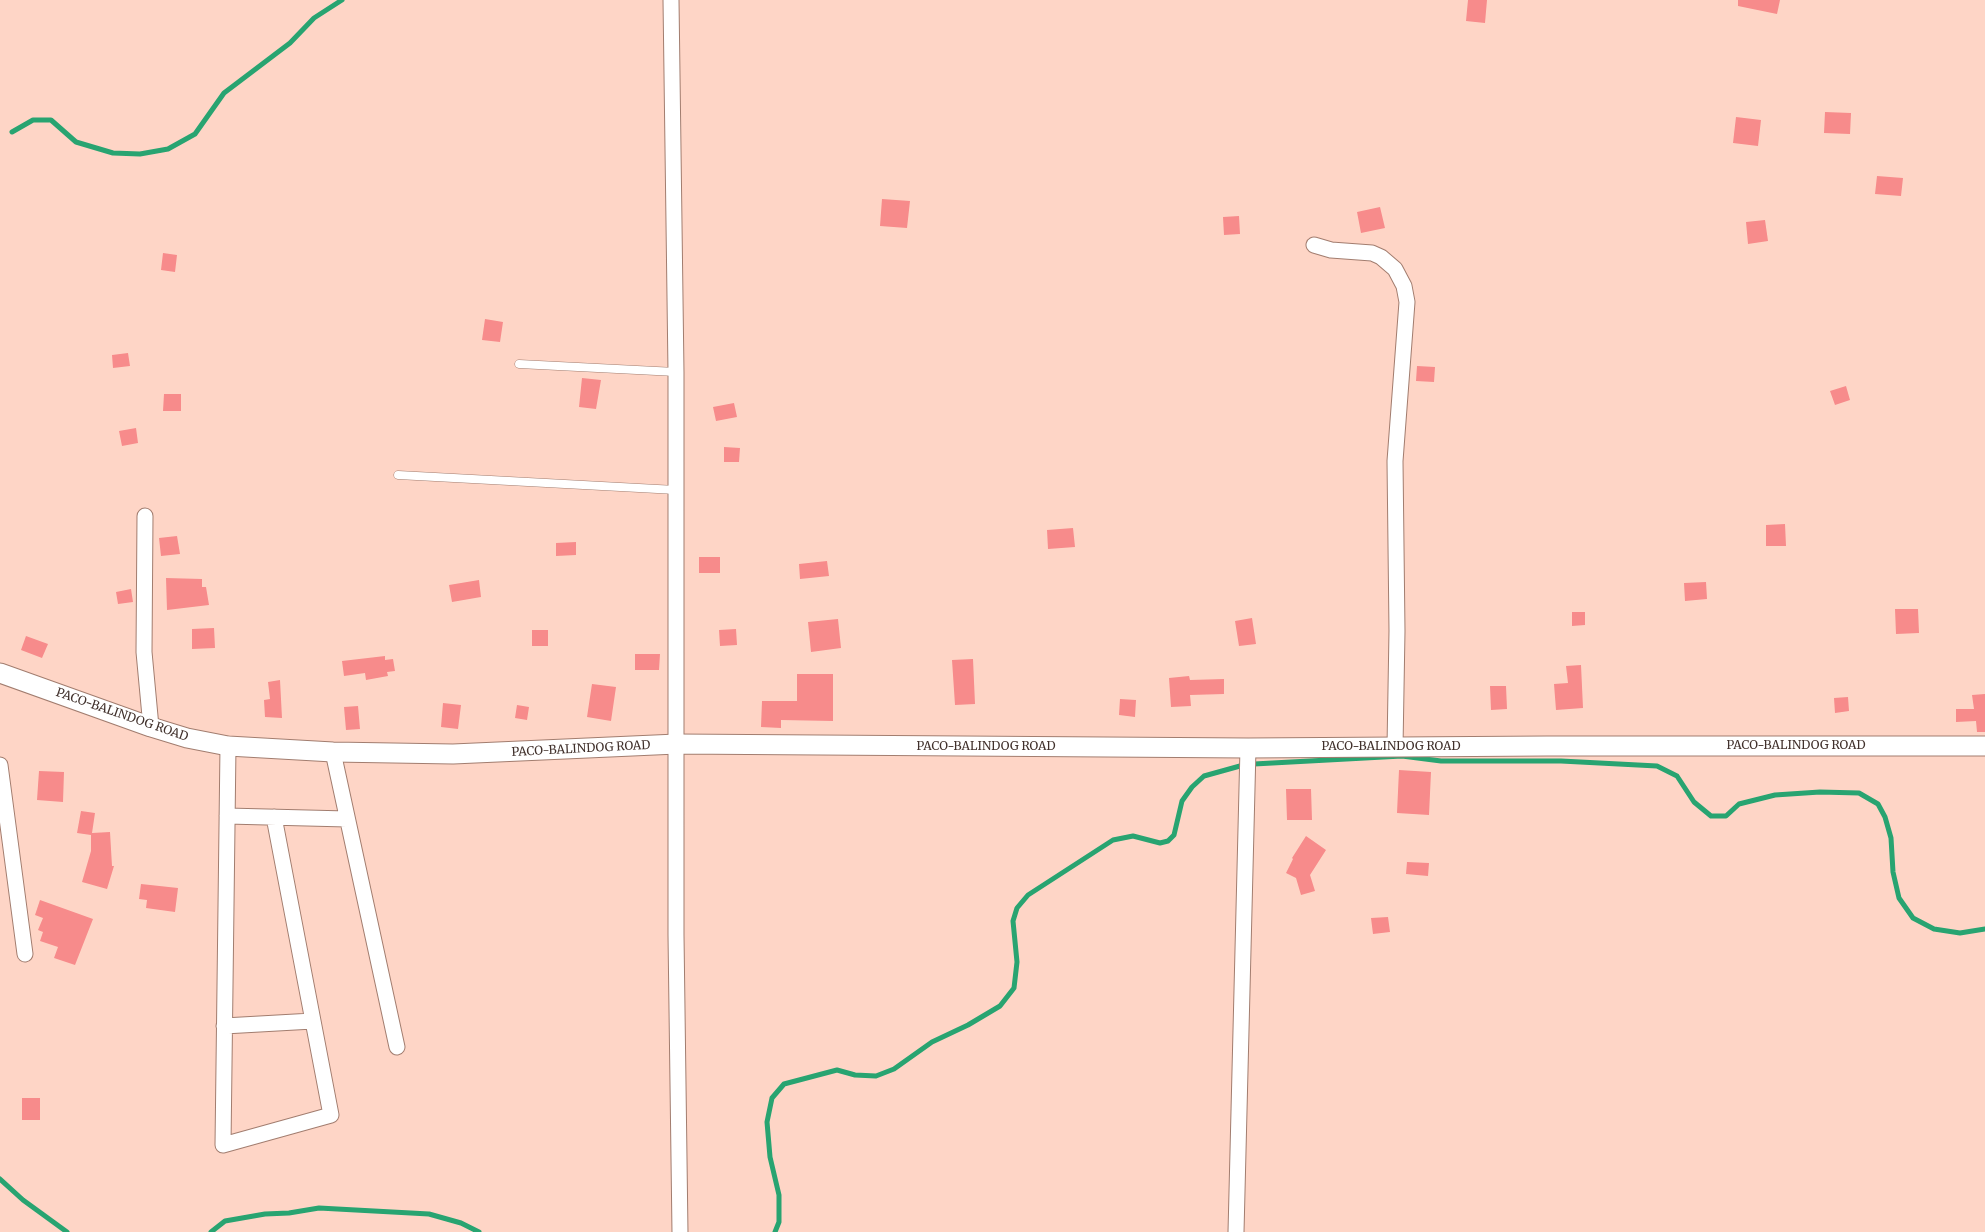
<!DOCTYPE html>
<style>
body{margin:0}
canvas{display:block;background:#fed5c6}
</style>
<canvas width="1985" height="1232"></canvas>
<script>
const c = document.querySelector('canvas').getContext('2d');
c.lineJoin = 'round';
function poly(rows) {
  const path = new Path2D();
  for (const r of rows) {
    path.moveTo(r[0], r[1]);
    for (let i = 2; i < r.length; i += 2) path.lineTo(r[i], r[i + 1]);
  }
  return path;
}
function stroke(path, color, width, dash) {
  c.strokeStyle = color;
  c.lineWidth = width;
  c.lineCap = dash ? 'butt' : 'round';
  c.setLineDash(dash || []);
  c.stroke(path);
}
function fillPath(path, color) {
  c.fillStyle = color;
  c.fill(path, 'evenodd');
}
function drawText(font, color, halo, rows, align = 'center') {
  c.font = font + ' Merriweather,serif';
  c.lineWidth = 4;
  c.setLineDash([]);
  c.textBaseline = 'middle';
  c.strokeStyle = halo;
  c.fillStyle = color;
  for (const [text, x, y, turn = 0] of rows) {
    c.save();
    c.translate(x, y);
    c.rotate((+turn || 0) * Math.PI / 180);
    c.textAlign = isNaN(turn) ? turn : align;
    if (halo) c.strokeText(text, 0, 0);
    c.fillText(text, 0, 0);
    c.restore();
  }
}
stroke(poly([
 [12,132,33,120,51,120,76,142,113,153,140,154,168,149,195,134,224,93,290,43,314,18,342,0],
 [1254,764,1402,756,1441,761,1561,761,1657,766,1677,776,1694,802,1711,816,1726,816,1739,804,1775,795,1820,792,1859,793,1878,804,1885,817,1891,838,1893,872,1899,898,1913,918,1934,929,1960,933,1985,929],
 [0,1179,23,1200,67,1232],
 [211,1232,225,1221,265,1214,289,1213,319,1208,429,1214,461,1223,479,1232],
 [775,1232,779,1222,779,1195,770,1157,767,1122,772,1098,784,1084,837,1070,855,1075,876,1076,894,1069,932,1042,968,1025,1000,1006,1014,988,1017,962,1013,921,1017,908,1028,895,1113,840,1133,836,1160,843,1168,841,1174,835,1182,801,1192,787,1204,776,1240,766]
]), '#28a471', 5);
fillPath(poly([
 [1468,0,1487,0,1485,23,1466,21],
 [1738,0,1780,0,1777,14,1738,6],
 [1825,112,1851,113,1850,134,1824,133],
 [1736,117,1761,120,1758,146,1733,143],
 [1877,176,1903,178,1901,196,1875,194],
 [882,199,910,201,907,228,880,226],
 [1380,207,1385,228,1361,233,1357,212],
 [1239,216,1240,234,1224,235,1223,217],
 [1765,220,1768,241,1748,244,1746,222],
 [163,253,177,255,175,272,161,270],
 [485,319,503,322,500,342,482,340],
 [128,353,130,366,113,368,112,355],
 [1417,366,1435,367,1434,382,1416,381],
 [582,378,601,380,596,409,579,407],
 [1846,386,1850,400,1835,405,1830,391],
 [164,394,181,394,181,411,163,411],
 [734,403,737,417,716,421,713,407],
 [136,428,138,443,122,446,119,431],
 [724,447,740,448,739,462,724,462],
 [1785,524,1786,546,1766,546,1766,525],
 [1073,528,1075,547,1048,549,1047,530],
 [177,536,180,554,161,556,159,538],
 [576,542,576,555,556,556,556,543],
 [699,557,720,557,720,573,699,573],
 [827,561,829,576,800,579,799,564],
 [166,578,202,579,202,587,206,587,209,605,167,610],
 [479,580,481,597,452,602,449,585],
 [1706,582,1707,599,1685,601,1684,583],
 [131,589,133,602,118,604,116,592],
 [1895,609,1918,609,1919,633,1896,634],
 [1572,612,1585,612,1585,625,1572,626],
 [1252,618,1256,644,1239,646,1235,621],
 [838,619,841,648,811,652,808,622],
 [214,628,215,648,192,649,192,629],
 [736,629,737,645,720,646,719,630],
 [532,630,548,630,548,646,532,646],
 [26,636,48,644,42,658,21,650],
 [635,654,660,654,659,670,635,670],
 [385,656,385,660,393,659,395,671,387,672,388,676,366,680,365,673,344,676,342,661],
 [973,659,975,704,955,705,952,660],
 [1581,665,1583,708,1556,710,1554,684,1568,683,1566,666],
 [797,674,833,674,833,721,781,720,781,728,761,727,762,701,797,701],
 [1189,676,1190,680,1224,679,1224,694,1190,695,1191,706,1171,707,1169,678],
 [280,680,282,718,265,717,264,700,270,699,268,682],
 [592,684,616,687,611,721,587,717],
 [1490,686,1506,686,1507,709,1491,710],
 [1985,694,1985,732,1977,732,1976,721,1956,722,1956,709,1974,709,1972,695],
 [1848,697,1849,711,1835,713,1834,698],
 [1120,699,1136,700,1135,717,1119,715],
 [443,703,461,705,458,729,441,727],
 [517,705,529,707,527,720,515,718],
 [358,706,360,729,346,730,344,707],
 [1399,770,1431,772,1429,815,1397,813],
 [39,771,64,772,63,802,37,800],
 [1286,789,1311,789,1312,820,1287,820],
 [81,811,95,813,92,833,110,832,112,866,114,866,107,889,82,882,91,851,91,835,77,833],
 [1306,836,1326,850,1310,875,1315,891,1301,895,1296,878,1286,873,1293,859,1292,858],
 [1407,862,1429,863,1428,876,1406,874],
 [141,884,178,888,175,912,146,908,147,900,139,899],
 [40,900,93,919,75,965,54,958,58,947,40,941,43,932,38,930,43,918,35,915],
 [1388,917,1390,932,1373,934,1371,918],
 [22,1098,40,1098,40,1120,22,1120]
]), '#f78b8b');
const service = poly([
 [519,364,676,372],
 [398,475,676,490]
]);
const minor = poly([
 [671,0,676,372,676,935,680,1232],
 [1314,245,1331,250,1372,253,1381,257,1395,269,1404,286,1407,302,1395,461,1397,631,1395,747],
 [145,516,144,652,151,727],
 [228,746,223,1145,331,1115,274,817],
 [333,752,397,1047],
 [0,765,25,954],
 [227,816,347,819],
 [224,1026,313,1021],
 [1236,1232,1248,748]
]);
const tertiary = poly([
 [0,673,151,727,187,738,228,746,333,752,453,754,677,744,1248,748,1547,746,1985,746]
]);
stroke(service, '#a27d6f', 9);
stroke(minor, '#a27d6f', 17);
stroke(tertiary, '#a27d6f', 21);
stroke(service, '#fff', 8);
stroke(minor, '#fff', 15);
stroke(tertiary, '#fff', 19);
drawText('12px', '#41312c', '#fff', [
 ["PACO-BALINDOG ROAD",122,715,19],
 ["PACO-BALINDOG ROAD",1796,746],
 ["PACO-BALINDOG ROAD",986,747],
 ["PACO-BALINDOG ROAD",1391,747],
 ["PACO-BALINDOG ROAD",581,749,-3]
]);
</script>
